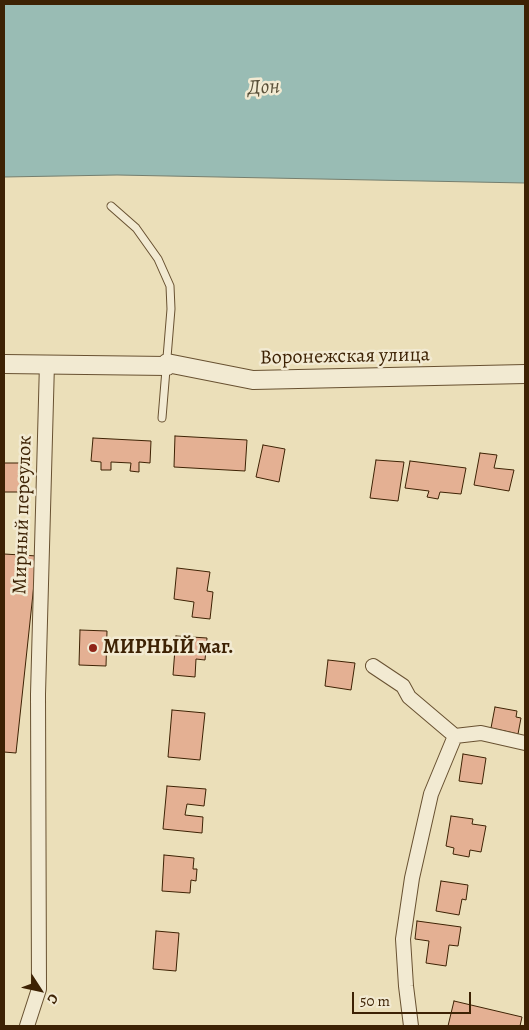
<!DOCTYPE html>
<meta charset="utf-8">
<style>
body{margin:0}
#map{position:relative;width:529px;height:1030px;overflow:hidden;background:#ebdfb9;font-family:Alegreya,serif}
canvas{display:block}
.frame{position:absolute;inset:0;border:5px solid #3d2204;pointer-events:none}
.north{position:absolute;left:15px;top:965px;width:50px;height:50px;-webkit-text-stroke:4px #f2ead2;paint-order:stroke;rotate:125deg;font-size:14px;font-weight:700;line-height:20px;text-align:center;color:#3d2204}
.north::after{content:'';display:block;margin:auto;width:18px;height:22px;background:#3d2204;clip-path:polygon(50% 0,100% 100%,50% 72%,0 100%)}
.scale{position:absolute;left:352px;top:992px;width:119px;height:22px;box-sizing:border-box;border:2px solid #3d2204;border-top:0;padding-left:6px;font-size:15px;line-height:18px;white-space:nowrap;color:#3d2204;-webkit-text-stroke:4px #f2ead2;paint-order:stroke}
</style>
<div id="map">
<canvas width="529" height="1030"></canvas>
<div class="frame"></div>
<div class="north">С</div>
<div class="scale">50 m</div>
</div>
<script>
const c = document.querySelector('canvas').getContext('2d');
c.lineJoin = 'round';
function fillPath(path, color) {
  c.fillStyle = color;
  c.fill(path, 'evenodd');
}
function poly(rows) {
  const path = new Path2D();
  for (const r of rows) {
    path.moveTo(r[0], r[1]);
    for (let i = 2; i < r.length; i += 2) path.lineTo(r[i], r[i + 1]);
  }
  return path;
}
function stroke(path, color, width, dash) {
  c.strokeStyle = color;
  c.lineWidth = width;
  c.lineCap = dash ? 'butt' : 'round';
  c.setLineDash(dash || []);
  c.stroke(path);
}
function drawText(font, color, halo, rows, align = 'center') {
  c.font = font + ' Alegreya,serif';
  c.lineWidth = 5;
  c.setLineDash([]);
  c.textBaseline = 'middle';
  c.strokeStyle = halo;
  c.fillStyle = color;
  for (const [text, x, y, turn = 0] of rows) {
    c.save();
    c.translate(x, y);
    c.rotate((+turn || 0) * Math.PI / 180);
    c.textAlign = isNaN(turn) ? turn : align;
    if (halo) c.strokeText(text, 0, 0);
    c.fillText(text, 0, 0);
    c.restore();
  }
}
const water = poly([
 [4,4,525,4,525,183,117,175,4,177,4,4]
]);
fillPath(water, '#99bcb4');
stroke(water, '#747e6e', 1);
const building = poly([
 [175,436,247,440,245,471,174,467,175,436],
 [93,438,151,441,150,463,139,462,139,472,130,471,131,463,111,462,111,470,101,470,101,462,91,461,93,438],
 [263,445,285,449,279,482,256,477,263,445],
 [480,453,497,455,494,468,514,470,509,491,474,485,480,453],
 [376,460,404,462,398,501,370,498,376,460],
 [410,461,466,468,461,494,440,492,438,499,427,497,429,491,405,488,410,461],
 [4,463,25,463,25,492,4,492,4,463],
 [4,554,37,556,16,753,4,752,4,554],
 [177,568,210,572,207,591,213,592,210,619,192,617,194,602,174,599,177,568],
 [80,630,107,631,106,666,79,665,80,630],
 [176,636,207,638,205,660,196,659,195,677,173,675,176,636],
 [328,660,355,663,351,690,325,686,328,660],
 [495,707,517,711,516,717,521,718,518,734,491,728,495,707],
 [172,710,205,713,200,760,168,757,172,710],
 [463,754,486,758,482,784,459,781,463,754],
 [167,786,206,789,204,806,187,804,185,815,203,817,202,833,163,829,167,786],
 [451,816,473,819,472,824,486,826,481,852,470,850,469,857,453,854,454,848,446,846,451,816],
 [164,855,194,858,193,869,197,869,196,881,191,880,190,893,162,891,164,855],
 [441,881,468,885,466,900,462,899,459,915,436,911,441,881],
 [417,921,461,927,458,946,449,945,446,966,426,963,429,941,415,939,417,921],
 [156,931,179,933,176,971,153,969,156,931],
 [454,1001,522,1017,520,1026,448,1026,454,1001]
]);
fillPath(building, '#e4b093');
stroke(building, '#3d2204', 1);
const service = poly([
 [111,206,136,228,158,259,170,286,171,309,162,418]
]);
const minor = poly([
 [373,666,403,686,409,697,455,736],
 [27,1026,39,989,38,694,47,363],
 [411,1026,406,986,403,939,412,878,431,794,455,736,481,733,525,743]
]);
const tertiary = poly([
 [167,363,253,380,525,374],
 [4,364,167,366]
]);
stroke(service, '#685131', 9);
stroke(minor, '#685131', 16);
stroke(tertiary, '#685131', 20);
stroke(service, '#f2ead2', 7);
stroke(minor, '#f2ead2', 14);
stroke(tertiary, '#f2ead2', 18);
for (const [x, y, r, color] of [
 [93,648,5,"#8f2418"]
]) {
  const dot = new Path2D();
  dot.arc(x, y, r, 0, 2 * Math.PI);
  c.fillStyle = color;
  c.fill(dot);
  stroke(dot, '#f2ead2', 2);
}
drawText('20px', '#3d2204', '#f2ead2', [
 ["Воронежская улица",345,357,-1],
 ["Мирный переулок",23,515,-88]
]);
drawText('bold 20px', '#3d2204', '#f2ead2', [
 ["МИРНЫЙ маг.",103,648]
], 'left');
drawText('italic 21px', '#595039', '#f2ead2', [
 ["Дон",264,88,-3]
]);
</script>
